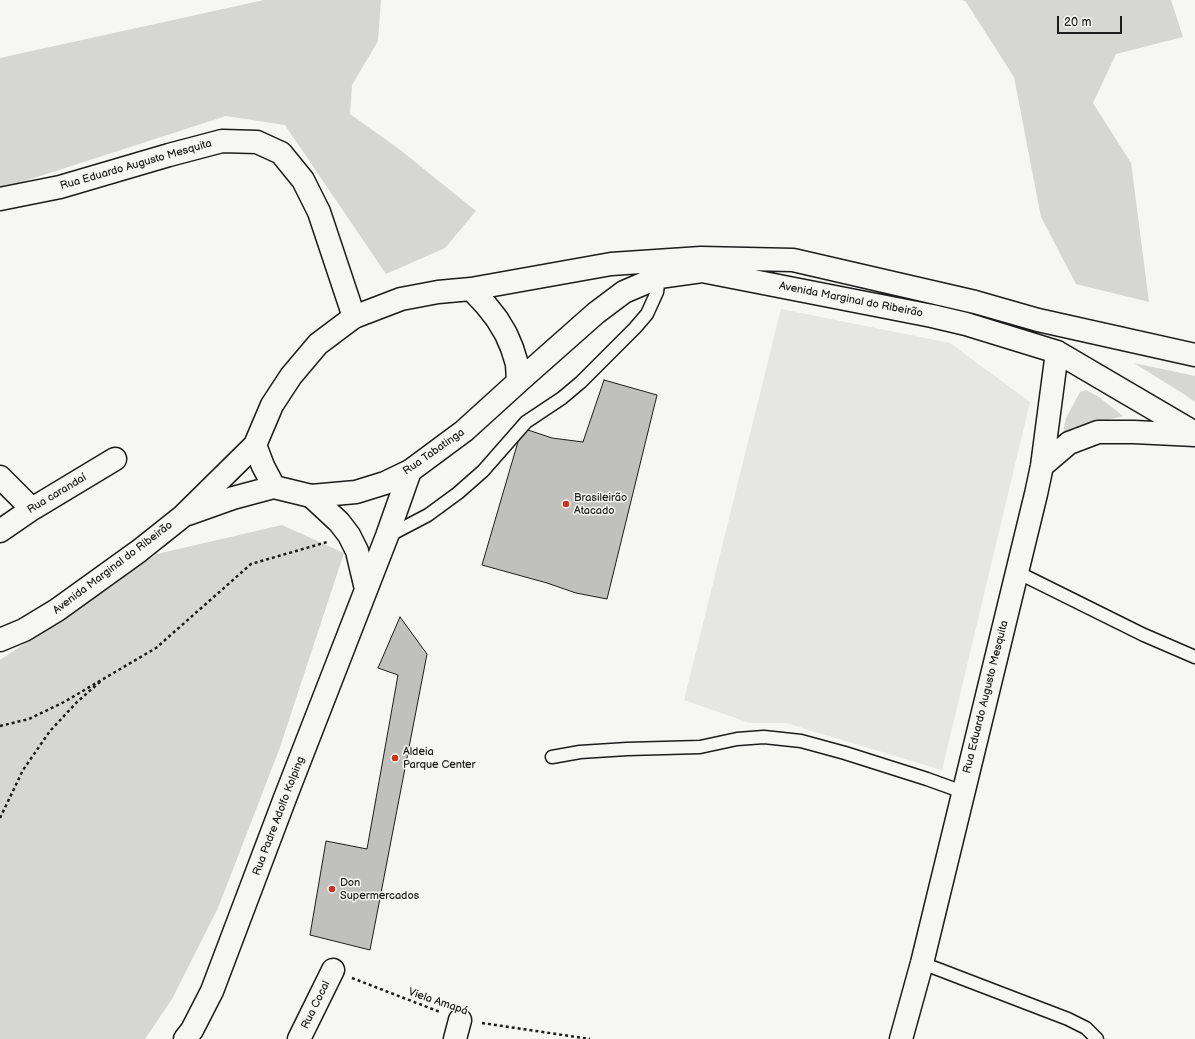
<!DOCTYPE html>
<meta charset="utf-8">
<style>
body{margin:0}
#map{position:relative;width:1195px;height:1039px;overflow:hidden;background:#f6f6f2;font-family:"Balsamiq Sans",sans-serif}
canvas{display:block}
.scale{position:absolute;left:1057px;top:16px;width:65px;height:18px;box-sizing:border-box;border:2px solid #1c1c1c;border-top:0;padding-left:5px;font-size:12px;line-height:14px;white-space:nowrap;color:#1c1c1c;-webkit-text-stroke:3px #f6f6f2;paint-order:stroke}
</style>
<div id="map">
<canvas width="1195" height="1039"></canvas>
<div class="scale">20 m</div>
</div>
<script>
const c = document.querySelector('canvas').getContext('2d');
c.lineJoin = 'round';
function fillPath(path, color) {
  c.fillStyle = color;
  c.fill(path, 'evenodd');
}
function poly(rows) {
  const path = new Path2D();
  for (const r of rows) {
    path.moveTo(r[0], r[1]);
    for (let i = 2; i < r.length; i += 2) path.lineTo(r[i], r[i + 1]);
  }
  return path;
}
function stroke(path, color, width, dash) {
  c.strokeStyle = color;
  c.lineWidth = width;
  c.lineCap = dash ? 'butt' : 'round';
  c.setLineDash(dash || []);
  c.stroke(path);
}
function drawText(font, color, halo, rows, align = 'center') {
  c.font = font + ' "Balsamiq Sans",sans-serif';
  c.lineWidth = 3;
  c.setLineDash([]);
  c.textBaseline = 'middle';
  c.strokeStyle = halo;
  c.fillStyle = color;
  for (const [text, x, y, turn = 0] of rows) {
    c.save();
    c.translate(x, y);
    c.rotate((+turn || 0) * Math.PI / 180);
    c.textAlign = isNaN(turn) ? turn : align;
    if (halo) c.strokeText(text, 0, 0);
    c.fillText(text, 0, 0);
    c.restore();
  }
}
fillPath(poly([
 [781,309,950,343,1030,402,942,770,786,723,750,723,684,700]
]), '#e6e6e2');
fillPath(poly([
 [264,0,381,0,378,41,352,85,350,114,399,149,476,211,445,248,386,274,285,125,226,116,0,189,0,58],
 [962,0,1171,0,1183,37,1116,54,1093,103,1131,163,1149,302,1076,284,1041,217,1014,77,966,2],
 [1134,363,1195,376,1195,402,1182,393],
 [1086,390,1099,397,1123,416,1074,429,1062,437,1066,418,1080,392],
 [282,525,344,553,279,750,218,908,172,999,145,1039,0,1039,0,660,157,554]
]), '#d6d6d2');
const building = poly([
 [604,380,657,395,607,599,576,593,547,583,482,565,522,428,552,438,583,442,604,380],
 [400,617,427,654,370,950,310,935,326,841,367,849,398,675,378,668,400,617]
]);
fillPath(building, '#c0c0bd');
stroke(building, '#1c1c1c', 1);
const lane = poly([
 [388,536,428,515,458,493,483,471,526,422,562,398,581,382,635,328,647,314,657,292,659,277],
 [1017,572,1144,635,1195,657],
 [552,757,580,752,627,749,700,747,737,739,764,737,801,741,845,753,927,779,963,792],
 [922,963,1068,1019,1086,1028,1097,1039]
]);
const street = poly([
 [0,199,60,187,169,155,222,141,257,142,281,153,303,180,319,212,354,317],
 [0,477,32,509],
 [311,496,339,522,349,535,357,551,366,589],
 [0,531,32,509,115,459],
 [185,1039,192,1030,212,991,285,798,387,536,410,471],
 [299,1039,333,970],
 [455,1039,460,1020]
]);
const secondary = poly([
 [471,289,486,305,497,319,506,334,512,348,517,364,518,382,464,431,410,471,385,483,356,492,311,496,274,487,263,466,255,445,272,405,291,376,318,344,354,317,401,299,438,292,471,289,611,264,701,258,793,260,975,302,1038,320,1195,355],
 [518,382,596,313,624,292,659,277,702,271,932,316,966,324,1057,352,1195,433],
 [1042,466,1069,443,1098,432,1134,432,1195,435],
 [188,514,233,498,274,487],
 [0,640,24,630,57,610,139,551,183,516,255,445],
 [901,1039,922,963,1036,494,1042,466,1057,352]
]);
stroke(lane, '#1c1c1c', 15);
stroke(street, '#1c1c1c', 25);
stroke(secondary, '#1c1c1c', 25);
stroke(poly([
 [0,726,29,719,64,702,156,648,251,564,327,542],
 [0,818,23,770,50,731,77,702,101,681],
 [352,978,440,1012],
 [482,1023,590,1039]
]), '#1c1c1c', 2.5, [3, 3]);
stroke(lane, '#f6f6f2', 12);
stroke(street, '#f6f6f2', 22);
stroke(secondary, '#f6f6f2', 22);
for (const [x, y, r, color] of [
 [566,504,4,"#c8321e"],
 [395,758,4,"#c8321e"],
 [332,889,4,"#c8321e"]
]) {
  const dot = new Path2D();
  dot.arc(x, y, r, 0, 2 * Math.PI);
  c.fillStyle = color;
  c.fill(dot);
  stroke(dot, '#f6f6f2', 1.5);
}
drawText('11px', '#1c1c1c', '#f6f6f2', [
 ["Rua Eduardo Augusto Mesquita",136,165,-16],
 ["Avenida Marginal do Ribeirão",851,300,11],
 ["Rua Tabatinga",434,452,-35],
 ["Rua carandaí",57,494,-31],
 ["Avenida Marginal do Ribeirão",113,568,-37],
 ["Rua Eduardo Augusto Mesquita",986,697,-76],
 ["Rua Padre Adolfo Kolping",279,816,-69],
 ["Viela Amapá",438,1002,19],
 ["Rua Cocal",316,1005,-64]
]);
drawText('11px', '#1c1c1c', '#f6f6f2', [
 ["Brasileirão",574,498],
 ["Atacado",574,511],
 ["Aldeia",403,752],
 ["Parque Center",403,765],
 ["Don",340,883],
 ["Supermercados",340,896]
], 'left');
</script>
